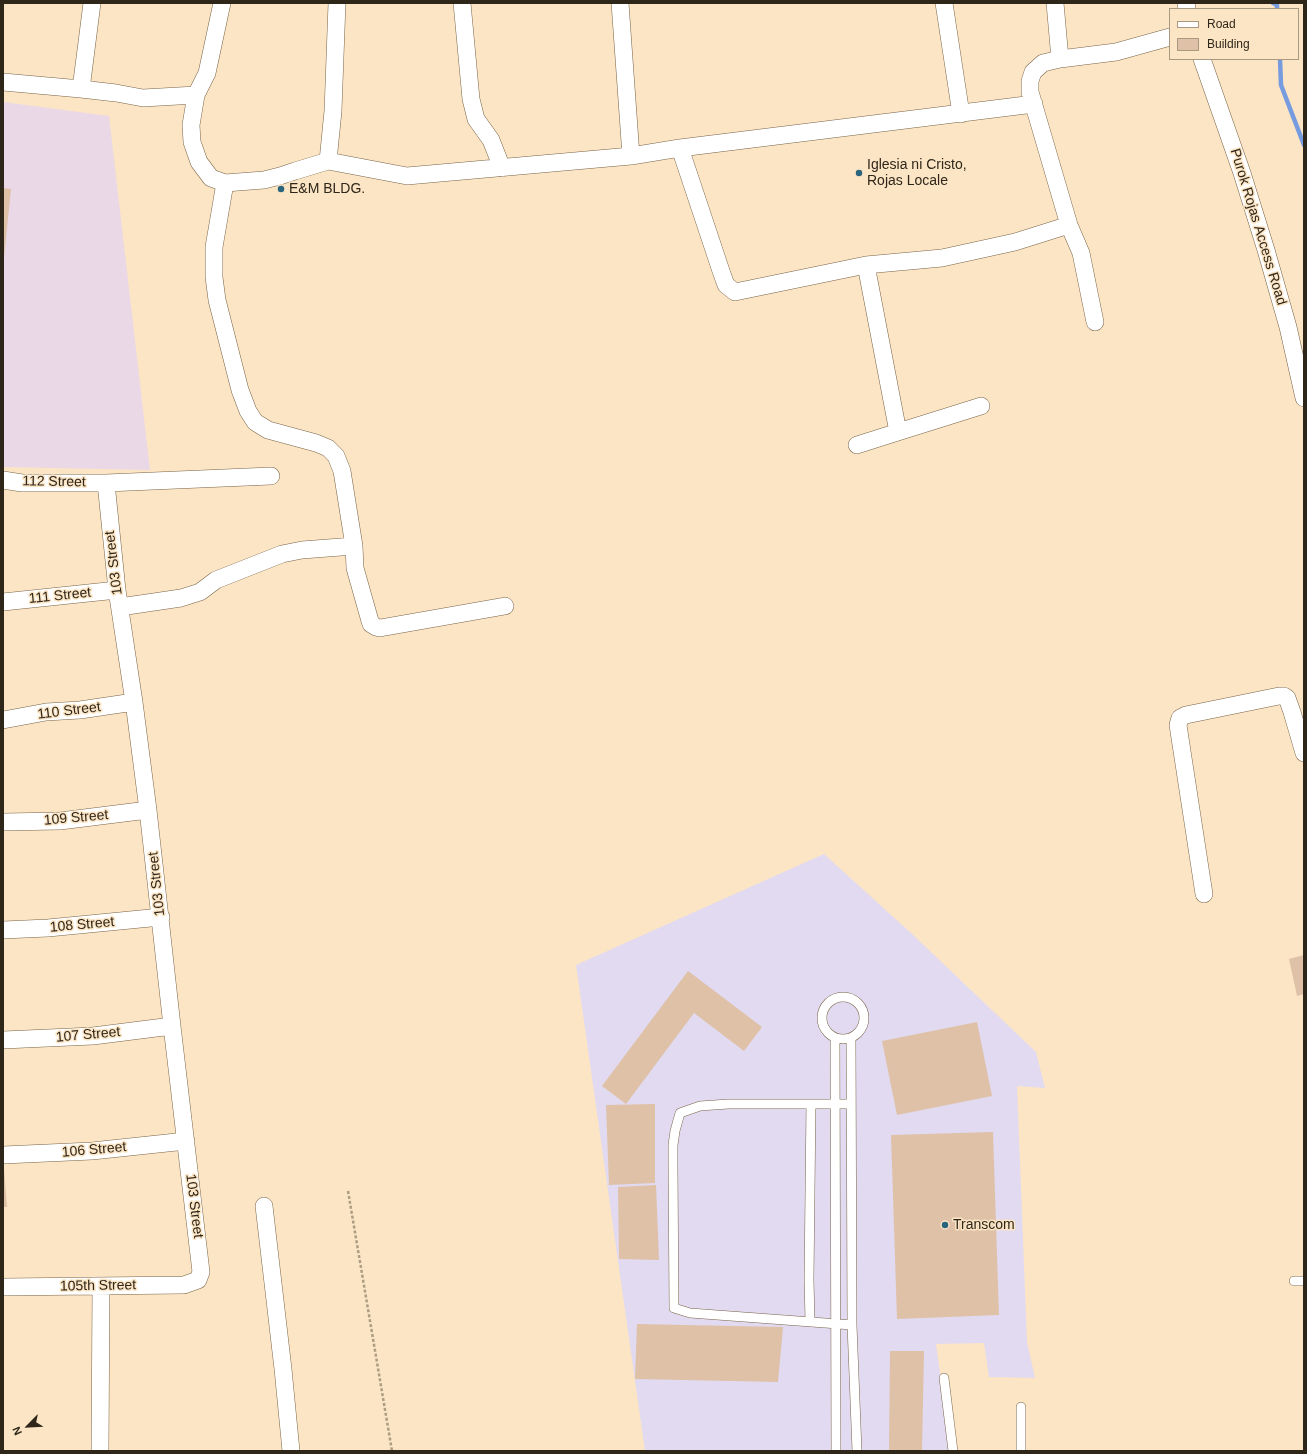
<!DOCTYPE html>
<style>
body{margin:0}
#map{position:relative;width:1307px;height:1454px;overflow:hidden;background:#fbe5c5;font-family:Arial,sans-serif}
canvas{display:block}
.frame{position:absolute;inset:0;border:4px solid #2f261a;pointer-events:none}
.legend{position:absolute;left:1169px;top:8px;width:130px;height:52px;box-sizing:border-box;background:#fbe5c5;border:1px solid #a99981;margin:0;padding:5px 7px;list-style:none;font-size:12px;color:#2f261a}
.legend li{display:flex;align-items:center;gap:8px;height:20px}
.legend b{width:20px;border:1px solid #a99981}
.north{position:absolute;left:8px;top:1406px;width:40px;height:40px;-webkit-text-stroke:3px #fbe5c5;paint-order:stroke;rotate:246deg;font-size:11px;font-weight:700;line-height:16px;text-align:center;color:#2f261a}
.north::after{content:'';display:block;margin:auto;width:14px;height:18px;background:#2f261a;clip-path:polygon(50% 0,100% 100%,50% 72%,0 100%)}
</style>
<div id="map">
<canvas width="1307" height="1454"></canvas>
<div class="frame"></div>
<ul class="legend">
<li><b style="height:5px;background:#fff"></b>Road</li>
<li><b style="height:11px;background:#dec1a7"></b>Building</li>
</ul>
<div class="north">N</div>
</div>
<script>
const c = document.querySelector('canvas').getContext('2d');
c.lineJoin = 'round';
function fillPath(path, color) {
  c.fillStyle = color;
  c.fill(path, 'evenodd');
}
function poly(rows) {
  const path = new Path2D();
  for (const r of rows) {
    if (r.length === 3) {
      path.moveTo(r[0] + r[2], r[1]);
      path.arc(r[0], r[1], r[2], 0, 2 * Math.PI);
      continue;
    }
    path.moveTo(r[0], r[1]);
    for (let i = 2; i < r.length; i += 2) path.lineTo(r[i], r[i + 1]);
  }
  return path;
}
function stroke(path, color, width, dash) {
  c.strokeStyle = color;
  c.lineWidth = width;
  c.lineCap = dash ? 'butt' : 'round';
  c.setLineDash(dash || []);
  c.stroke(path);
}
function drawText(font, color, halo, rows, align = 'center') {
  c.font = font + ' Arial,sans-serif';
  c.lineWidth = 3;
  c.setLineDash([]);
  c.textBaseline = 'middle';
  c.strokeStyle = halo;
  c.fillStyle = color;
  for (const [text, x, y, turn = 0] of rows) {
    c.save();
    c.translate(x, y);
    c.rotate((+turn || 0) * Math.PI / 180);
    c.textAlign = isNaN(turn) ? turn : align;
    if (halo) c.strokeText(text, 0, 0);
    c.fillText(text, 0, 0);
    c.restore();
  }
}
fillPath(poly([
 [824,854,911,933,1036,1052,1045,1088,1017,1086,1027,1342,1035,1378,989,1377,984,1343,936,1344,951,1451,645,1451,576,965]
]), '#e2daf0');
fillPath(poly([
 [3,102,109,116,150,470,3,467]
]), '#ebd8e7');
stroke(poly([
 [1273,3,1277,5,1277,9],
 [1280,59,1281,85,1304,145]
]), '#769bde', 4.5);
fillPath(poly([
 [3,188,11,189,4,258,3,257],
 [1304,955,1304,994,1297,996,1289,959],
 [688,971,762,1027,744,1051,694,1013,626,1104,602,1086],
 [977,1022,992,1096,897,1115,882,1041],
 [655,1104,655,1183,609,1185,606,1105],
 [993,1132,999,1315,897,1319,891,1135],
 [3,1169,4,1169,7,1207,3,1207],
 [656,1185,659,1260,619,1259,618,1187],
 [637,1324,783,1327,778,1382,635,1379],
 [890,1351,924,1351,922,1451,889,1451]
]), '#dec1a7');
const service = poly([
 [843,1018,21],
 [835,1038,836,1451],
 [851,1038,852,1325,857,1451],
 [850,1104,728,1104,700,1106,680,1113,675,1131,673,1145,673,1168,674,1308,690,1313,852,1325],
 [1294,1281,1304,1281],
 [810,1321,809,1279,811,1104],
 [944,1378,953,1451],
 [1021,1407,1021,1451]
]);
const minor = poly([
 [222,3,207,73,196,95,191,125,192,142,199,162,211,178,225,183,264,180,280,176,295,171,328,161,407,176,631,156,680,148,1034,104],
 [462,3,471,99,476,119,491,140,502,168],
 [620,3,631,156],
 [944,3,961,114],
 [1055,3,1060,59],
 [1186,3,1187,9],
 [1202,59,1242,173,1266,250,1288,327,1304,398],
 [3,82,81,89,116,93,143,98,196,95],
 [81,89,92,3],
 [680,148,721,271,726,285,735,292,866,265,942,258,1015,242,1069,225],
 [328,161,333,111,337,3],
 [225,183,214,247,214,277,217,300,240,390,248,411,255,422,268,430,316,443,328,448,336,456,342,471,354,546],
 [866,265,898,432,981,406],
 [1095,322,1081,253,1069,225,1030,92,1030,81,1033,72,1043,63,1060,59,1116,52,1170,37],
 [857,445,898,432],
 [3,480,22,483,106,483,271,476],
 [3,602,117,590],
 [120,607,181,598,200,592,216,580,282,554,302,550,354,546,355,568,370,621,371,624,376,627,380,628,505,606],
 [3,720,46,712,80,710,134,702],
 [3,822,60,821,148,810],
 [1204,894,1178,725,1180,718,1186,715,1279,696,1284,696,1287,698,1292,712,1304,753],
 [3,930,48,928,161,917],
 [3,1040,93,1036,172,1026],
 [3,1155,92,1151,186,1141],
 [264,1206,283,1369,291,1451],
 [3,1287,184,1285,198,1280,201,1272,172,1026,148,810,134,702,117,590,106,483],
 [100,1451,101,1286]
]);
stroke(service, '#786448', 10);
stroke(minor, '#786448', 18);
stroke(poly([
 [348,1191,392,1451]
]), '#ad9c84', 2.5, [3, 2]);
stroke(service, '#fff', 9);
stroke(minor, '#fff', 17);
for (const [x, y, r, color] of [
 [859,173,4,"#2a657d"],
 [281,189,4,"#2a657d"],
 [945,1225,4,"#2a657d"]
]) {
  const dot = new Path2D();
  dot.arc(x, y, r, 0, 2 * Math.PI);
  c.fillStyle = color;
  c.fill(dot);
  stroke(dot, '#fbe5c5', 1.5);
}
drawText('14px', '#2f261a', '#fbe5c5', [
 ["Iglesia ni Cristo,",867,165],
 ["Rojas Locale",867,181],
 ["E&M BLDG.",289,189],
 ["Transcom",953,1225]
], 'left');
drawText('14px', '#2f261a', '#fbe5c5', [
 ["Purok Rojas Access Road",1258,227,73],
 ["112 Street",54,482,1],
 ["103 Street",114,563,-97],
 ["111 Street",60,596,-6],
 ["110 Street",69,711,-7],
 ["109 Street",76,818,-5],
 ["103 Street",157,884,-96],
 ["108 Street",82,925,-5],
 ["107 Street",88,1035,-5],
 ["106 Street",94,1150,-5],
 ["103 Street",194,1206,83],
 ["105th Street",98,1286,-1]
]);
</script>
